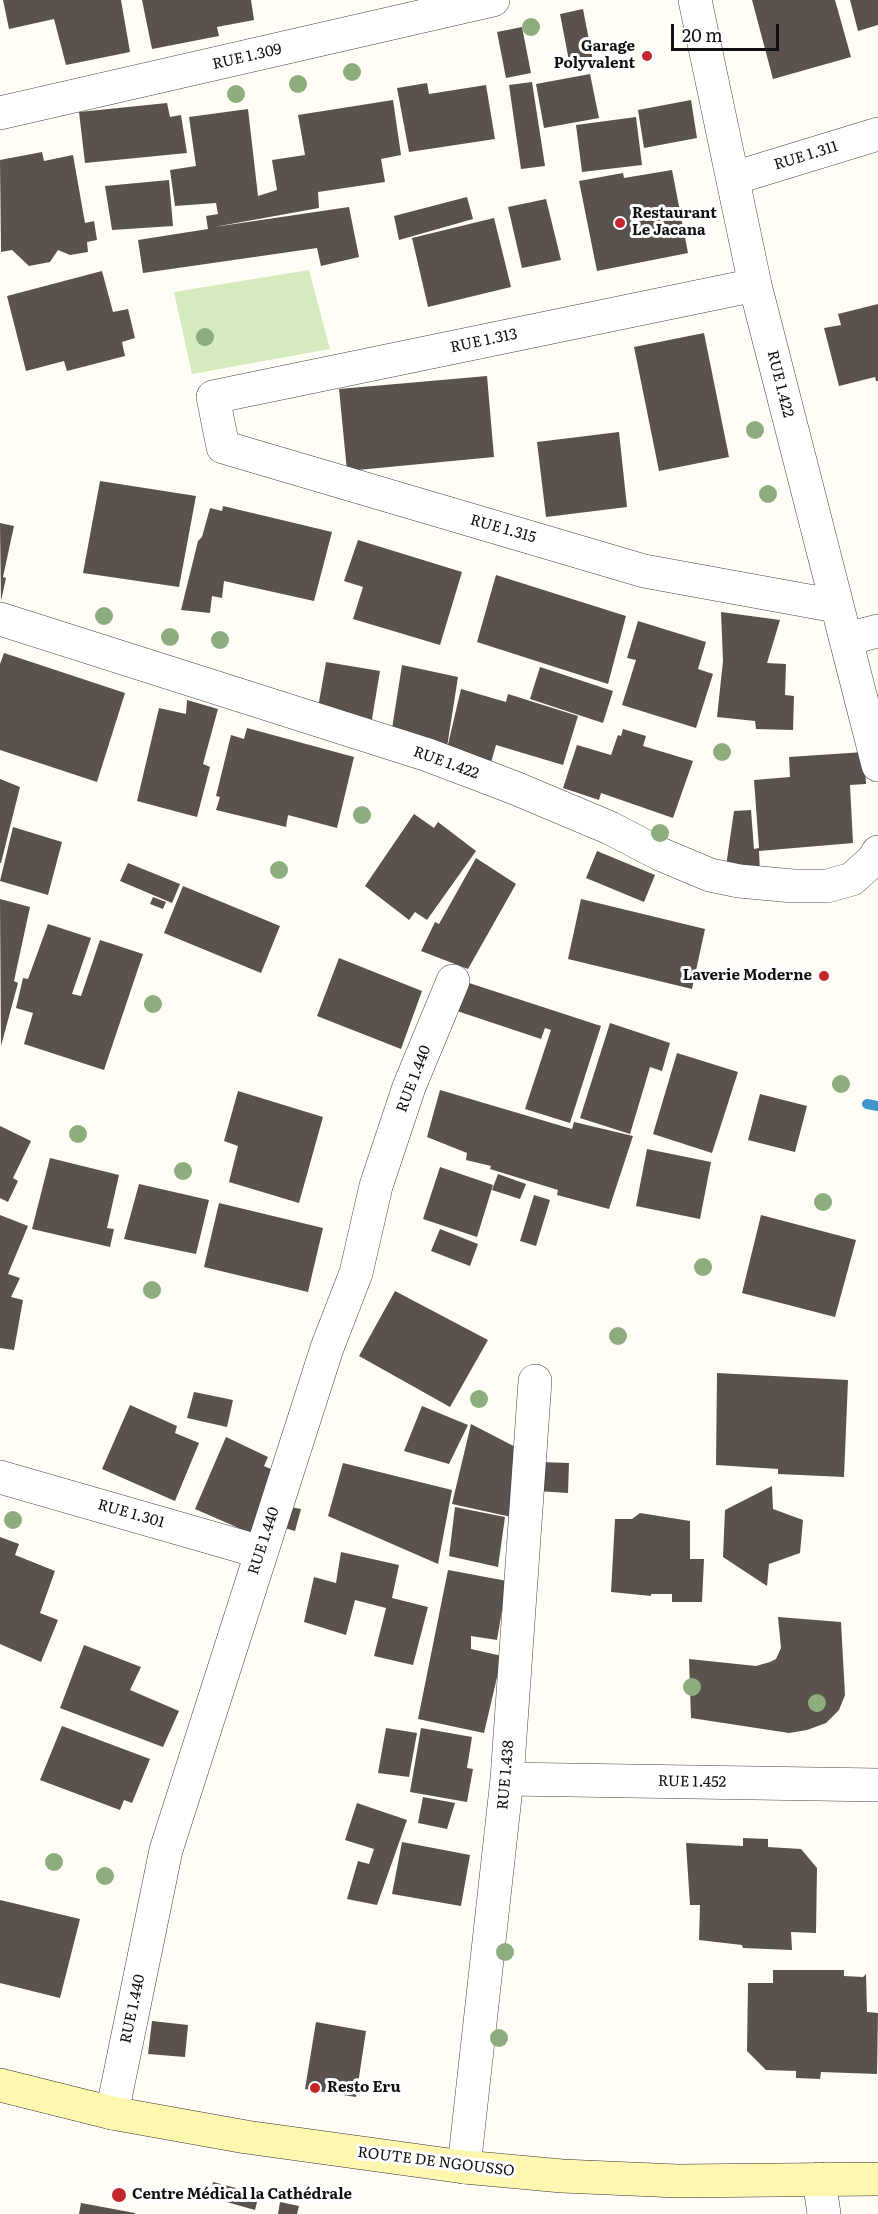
<!DOCTYPE html>
<meta charset="utf-8">
<style>
body{margin:0}
#map{position:relative;width:878px;height:2214px;overflow:hidden;background:#fffdf5;font-family:Literata,serif}
canvas{display:block}
.scale{position:absolute;left:671px;top:24px;width:108px;height:27px;box-sizing:border-box;border:3px solid #111;border-top:0;padding-left:8px;font-size:18px;line-height:21px;white-space:nowrap;color:#111;-webkit-text-stroke:4px #fff;paint-order:stroke}
</style>
<div id="map">
<canvas width="878" height="2214"></canvas>
<div class="scale">20 m</div>
</div>
<script>
const c = document.querySelector('canvas').getContext('2d');
c.lineJoin = 'round';
function fillPath(path, color) {
  c.fillStyle = color;
  c.fill(path, 'evenodd');
}
function poly(rows) {
  const path = new Path2D();
  for (const r of rows) {
    path.moveTo(r[0], r[1]);
    for (let i = 2; i < r.length; i += 2) path.lineTo(r[i], r[i + 1]);
  }
  return path;
}
function stroke(path, color, width, dash) {
  c.strokeStyle = color;
  c.lineWidth = width;
  c.lineCap = dash ? 'butt' : 'round';
  c.setLineDash(dash || []);
  c.stroke(path);
}
function drawText(font, color, halo, rows, align = 'center') {
  c.font = font + ' Literata,serif';
  c.lineWidth = 6;
  c.setLineDash([]);
  c.textBaseline = 'middle';
  c.strokeStyle = halo;
  c.fillStyle = color;
  for (const [text, x, y, turn = 0] of rows) {
    c.save();
    c.translate(x, y);
    c.rotate((+turn || 0) * Math.PI / 180);
    c.textAlign = isNaN(turn) ? turn : align;
    if (halo) c.strokeText(text, 0, 0);
    c.fillText(text, 0, 0);
    c.restore();
  }
}
fillPath(poly([
 [309,270,330,349,192,374,174,292]
]), '#d5ebbd');
stroke(poly([
 [867,1104,878,1106]
]), '#3f96cf', 10);
fillPath(poly([
 [3,0,121,0,130,52,66,65,54,19,9,29],
 [142,0,251,0,254,20,217,27,219,36,152,49],
 [752,0,835,0,851,57,773,79],
 [850,0,878,0,878,25,858,31],
 [583,9,593,61,570,66,560,14],
 [522,27,531,73,506,78,497,32],
 [590,74,599,118,544,128,536,84],
 [532,82,545,166,521,169,509,85],
 [427,83,429,94,486,85,495,139,409,152,397,88],
 [393,100,401,155,381,159,385,182,318,192,319,208,214,227,349,207,359,257,321,266,317,248,143,273,138,240,208,229,206,216,218,214,216,203,175,206,170,170,196,166,189,117,248,109,258,196,277,190,272,160,305,155,298,115],
 [691,100,697,138,644,148,638,110],
 [167,103,170,117,181,115,187,153,85,163,79,112],
 [636,117,642,165,582,172,576,125],
 [42,152,44,161,73,155,85,223,94,221,97,240,87,242,88,252,70,255,58,250,50,262,29,266,12,250,1,252,0,160],
 [672,170,688,253,597,271,579,181,623,173,624,178],
 [169,180,173,226,112,230,105,186],
 [467,197,473,219,399,240,394,216],
 [546,199,561,260,522,268,508,207],
 [494,218,511,287,428,307,412,238],
 [102,271,113,312,128,309,135,338,122,342,125,356,67,371,64,361,26,371,7,296],
 [878,304,878,381,876,381,875,377,839,386,824,328,841,325,838,314],
 [704,333,729,457,659,471,634,347],
 [487,376,494,457,347,471,339,389],
 [619,432,627,507,546,517,537,442],
 [100,481,196,496,179,587,83,573],
 [223,506,332,532,314,601,224,581,222,598,212,596,210,613,181,610,198,541,202,537,210,508,222,511],
 [0,523,14,526,3,577,6,578,1,601],
 [358,540,462,572,440,645,353,619,363,587,344,581],
 [496,575,626,616,608,684,477,642],
 [721,612,780,620,767,663,786,664,785,695,794,696,793,730,756,729,755,721,717,717,723,661],
 [638,621,706,642,698,669,713,674,696,728,622,705,636,660,627,658],
 [4,653,125,693,97,782,0,750,0,664],
 [326,662,380,671,370,731,316,719],
 [402,665,458,677,447,747,391,735],
 [540,667,613,691,603,723,530,699],
 [461,689,506,702,508,694,578,716,563,765,496,745,490,766,446,753],
 [187,700,218,709,203,764,210,767,197,817,137,801,159,708,186,714],
 [247,728,354,757,337,828,288,815,286,827,216,810,220,797,216,796,231,735,244,739],
 [623,729,646,736,643,746,693,761,673,818,601,793,599,800,563,788,577,745,611,755,618,735,621,736],
 [864,752,866,784,850,785,853,843,759,851,760,873,725,873,734,811,751,810,754,849,759,848,754,780,790,777,789,757],
 [0,779,20,787,1,863,0,863],
 [414,814,434,828,438,822,476,851,427,920,415,912,409,920,365,886],
 [13,827,62,842,48,895,0,881],
 [597,851,655,875,644,902,586,878],
 [476,858,516,884,468,969,421,951,435,922,439,924],
 [128,863,180,884,172,903,120,881],
 [183,886,280,926,261,973,164,933],
 [153,897,166,902,163,909,150,904],
 [0,899,30,907,14,981,18,983,1,1046],
 [581,899,705,929,692,989,568,959],
 [48,924,91,938,72,994,81,996,100,940,143,954,104,1070,24,1044,33,1013,16,1008,23,978,28,979],
 [339,958,422,991,401,1049,317,1016],
 [466,982,601,1026,570,1123,525,1109,551,1030,545,1028,541,1039,457,1011],
 [610,1023,670,1043,662,1071,650,1067,630,1134,580,1118],
 [677,1053,738,1072,712,1153,653,1134],
 [440,1090,572,1129,574,1122,633,1136,609,1209,557,1195,558,1190,490,1169,491,1166,466,1160,467,1153,427,1137],
 [238,1091,323,1117,299,1203,229,1182,238,1146,224,1141],
 [760,1094,807,1106,795,1152,748,1140],
 [0,1126,31,1141,13,1178,18,1181,8,1202,0,1198],
 [647,1149,711,1162,700,1219,636,1206],
 [50,1158,119,1175,107,1228,114,1229,110,1247,32,1229],
 [440,1167,493,1185,477,1237,423,1219],
 [498,1174,526,1184,520,1199,492,1190],
 [139,1184,209,1200,196,1254,124,1239],
 [534,1195,550,1200,536,1246,520,1241],
 [219,1203,323,1228,308,1292,204,1267],
 [0,1215,28,1226,8,1274,20,1278,11,1297,23,1300,14,1350,0,1348],
 [761,1215,856,1240,835,1317,742,1293],
 [440,1229,478,1244,470,1266,431,1251],
 [395,1291,488,1340,450,1407,359,1356],
 [717,1373,848,1380,844,1477,778,1474,778,1469,716,1465],
 [194,1392,233,1400,227,1427,187,1418],
 [130,1405,177,1426,175,1433,199,1443,175,1501,102,1469],
 [422,1406,468,1425,449,1464,404,1451],
 [471,1424,527,1453,516,1518,452,1504],
 [226,1437,268,1457,264,1466,284,1475,257,1536,195,1509],
 [539,1462,569,1463,568,1493,537,1491],
 [343,1463,452,1490,438,1564,328,1516],
 [772,1486,773,1509,803,1520,800,1553,769,1564,767,1586,723,1557,725,1510],
 [290,1507,301,1509,295,1531,285,1528],
 [455,1507,505,1517,498,1567,449,1556],
 [640,1513,690,1521,690,1559,704,1559,702,1602,672,1602,672,1594,651,1594,651,1596,611,1592,615,1519,632,1519],
 [0,1537,19,1544,15,1555,55,1571,40,1613,58,1620,41,1662,0,1644],
 [341,1552,399,1565,392,1598,428,1607,413,1665,374,1656,386,1608,355,1600,346,1635,304,1622,314,1577,336,1583],
 [448,1570,507,1581,497,1640,471,1636,471,1649,502,1656,484,1733,418,1719],
 [778,1617,841,1622,845,1695,839,1710,826,1723,807,1730,789,1733,691,1718,689,1659,756,1666,770,1662,776,1659,781,1648],
 [84,1645,141,1667,130,1690,179,1711,163,1747,60,1708],
 [62,1726,150,1759,132,1803,124,1800,120,1810,40,1780],
 [386,1728,417,1733,409,1777,378,1773],
 [421,1728,472,1737,467,1768,473,1769,467,1802,410,1792],
 [423,1797,455,1803,447,1829,418,1823],
 [357,1803,407,1820,377,1905,347,1899,358,1861,369,1864,374,1849,345,1840],
 [743,1838,768,1839,768,1847,801,1849,817,1868,816,1933,791,1932,792,1950,743,1948,742,1945,699,1940,700,1905,690,1905,686,1843,743,1846],
 [402,1842,470,1855,461,1906,392,1894],
 [0,1900,80,1919,60,1998,0,1983],
 [773,1970,844,1970,844,1976,863,1977,866,1974,867,2012,878,2013,877,2074,821,2072,820,2079,796,2078,796,2071,766,2070,747,2051,748,1983,773,1983],
 [152,2021,188,2025,185,2057,148,2054],
 [316,2022,366,2031,356,2097,305,2089],
 [213,2182,259,2194,255,2210,209,2197],
 [280,2202,299,2206,297,2214,278,2214],
 [81,2203,135,2213,135,2214,79,2214]
]), '#5a524d');
const street = poly([
 [695,0,755,285,878,765],
 [0,113,493,0],
 [734,178,878,134],
 [755,285,213,397,223,447,644,571,836,606],
 [0,619,428,755,515,788,610,828,660,854,710,875,739,881,793,886,827,886,852,879,874,859,878,852],
 [846,639,878,631],
 [0,1477,261,1552],
 [507,1779,878,1785],
 [112,2113,166,1850,327,1348,356,1273,376,1186,409,1087,453,981],
 [464,2167,507,1779,535,1381],
 [819,2179,824,2214]
]);
const secondary = poly([
 [0,2085,112,2113,246,2137,464,2167,562,2176,678,2181,878,2179]
]);
stroke(street, '#444', 34);
stroke(secondary, '#333', 34);
stroke(street, '#fff', 33);
stroke(secondary, '#fff6b0', 33);
c.fillStyle = '#8dad7f';
for (const [x, y] of [
 [531,27],
 [352,72],
 [298,84],
 [236,94],
 [205,337],
 [755,430],
 [768,494],
 [104,616],
 [170,637],
 [220,640],
 [722,752],
 [362,815],
 [660,833],
 [279,870],
 [153,1004],
 [841,1084],
 [78,1134],
 [183,1171],
 [823,1202],
 [703,1267],
 [152,1290],
 [618,1336],
 [479,1399],
 [13,1520],
 [692,1687],
 [817,1703],
 [54,1862],
 [105,1876],
 [505,1952],
 [499,2038]
]) {
  c.beginPath();
  c.arc(x, y, 9, 0, 2 * Math.PI);
  c.fill();
}
for (const [x, y, r, color] of [
 [647,56,6,"#c4262e"],
 [620,223,6,"#c4262e"],
 [824,976,6,"#c4262e"],
 [315,2088,6,"#c4262e"],
 [119,2195,8,"#c4262e"]
]) {
  const dot = new Path2D();
  dot.arc(x, y, r, 0, 2 * Math.PI);
  c.fillStyle = color;
  c.fill(dot);
  stroke(dot, '#fff', 2);
}
drawText('bold 15px', '#111', '#fff', [
 ["Garage",635,47,"right"],
 ["Polyvalent",635,64,"right"],
 ["Restaurant",632,214],
 ["Le Jacana",632,231],
 ["Laverie Moderne",812,976,"right"],
 ["Resto Eru",327,2088],
 ["Centre Médical la Cathédrale",132,2195]
], 'left');
drawText('15px', '#111', '#fff', [
 ["RUE 1.309",247,57,-13],
 ["RUE 1.311",806,156,-17],
 ["RUE 1.313",484,341,-12],
 ["RUE 1.422",780,384,76],
 ["RUE 1.315",503,529,16],
 ["RUE 1.422",446,763,20],
 ["RUE 1.440",414,1079,-69],
 ["RUE 1.301",131,1514,16],
 ["RUE 1.440",264,1541,-72],
 ["RUE 1.438",506,1775,-85],
 ["RUE 1.452",692,1782,1],
 ["RUE 1.440",133,2009,-78],
 ["ROUTE DE NGOUSSO",436,2162,7]
]);
</script>
